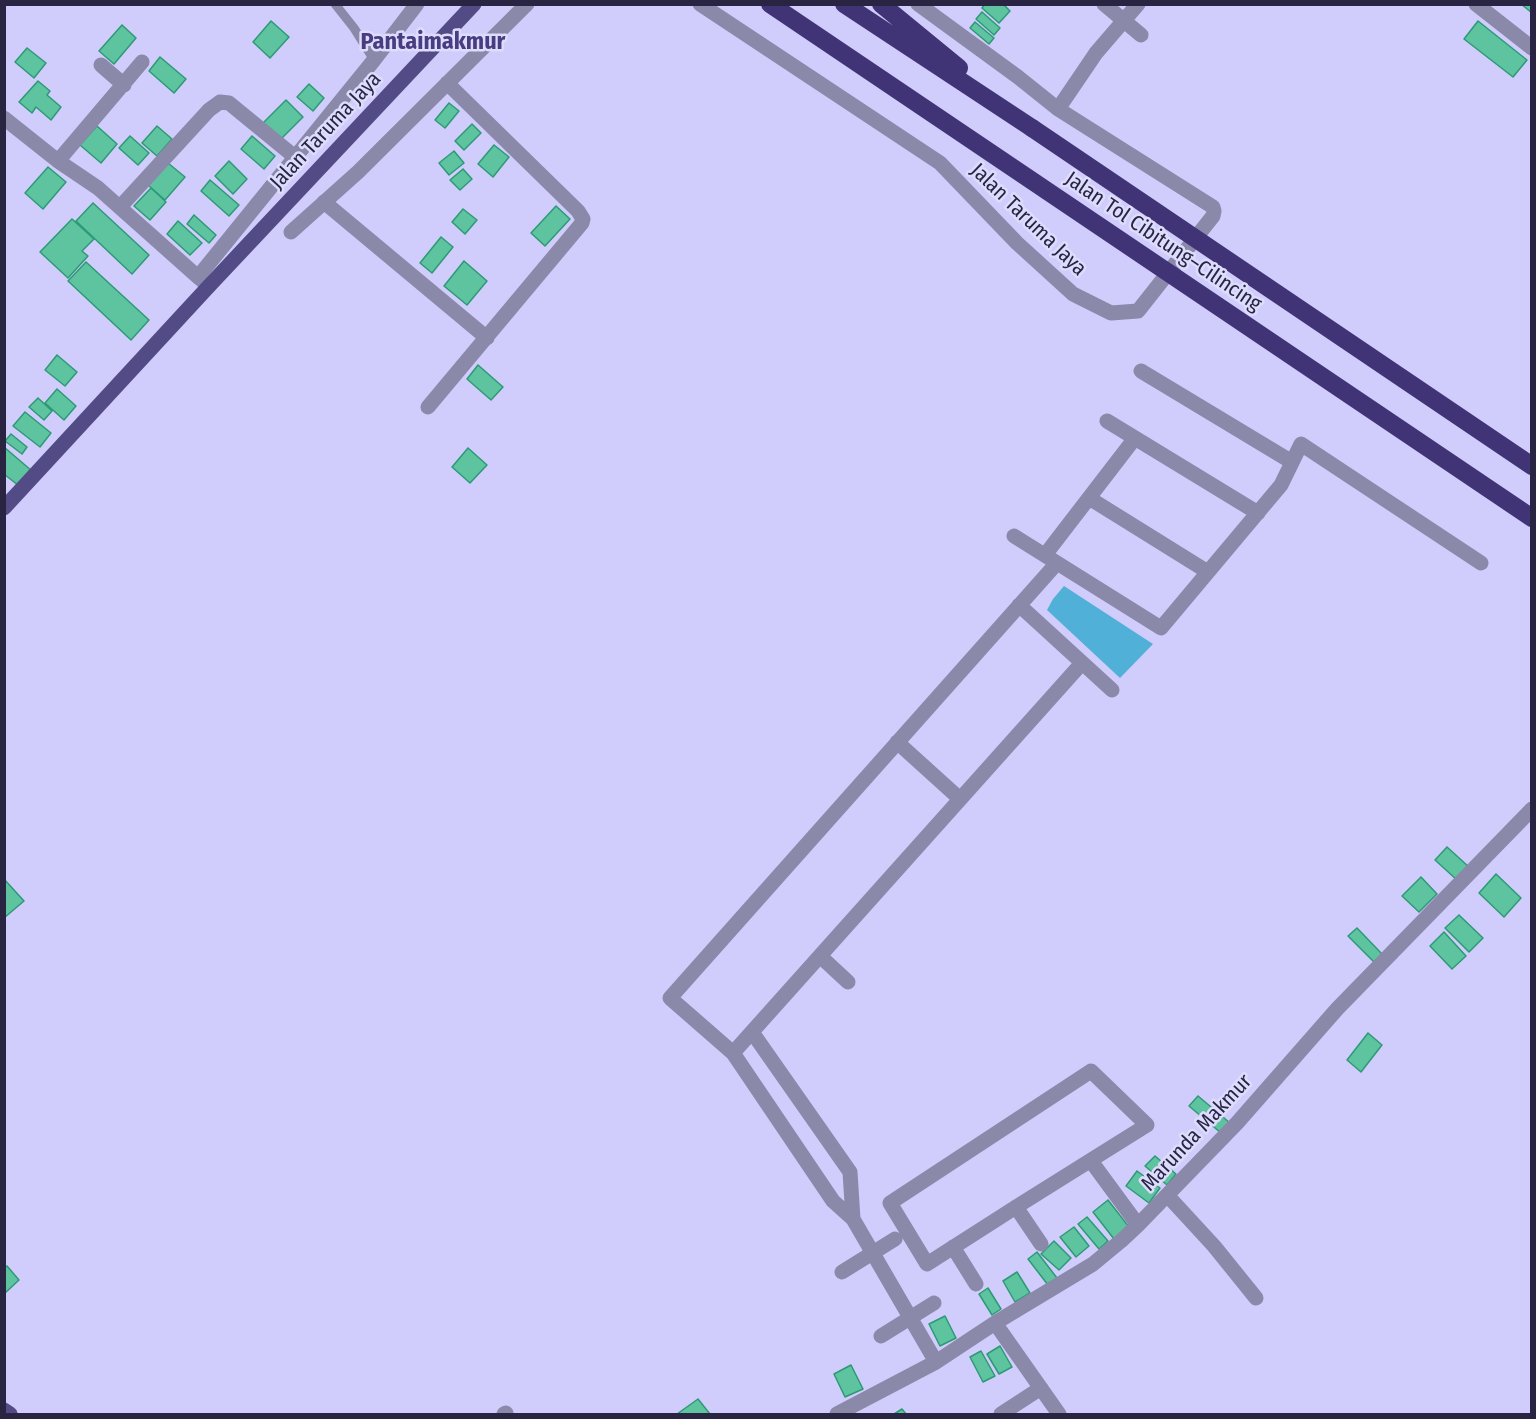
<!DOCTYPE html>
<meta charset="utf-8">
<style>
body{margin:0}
#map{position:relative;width:1536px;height:1419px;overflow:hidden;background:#d0cdfc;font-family:"Fira Sans Condensed",sans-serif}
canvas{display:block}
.frame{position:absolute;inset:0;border:6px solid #282442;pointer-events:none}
</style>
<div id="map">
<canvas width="1536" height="1419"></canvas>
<div class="frame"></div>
</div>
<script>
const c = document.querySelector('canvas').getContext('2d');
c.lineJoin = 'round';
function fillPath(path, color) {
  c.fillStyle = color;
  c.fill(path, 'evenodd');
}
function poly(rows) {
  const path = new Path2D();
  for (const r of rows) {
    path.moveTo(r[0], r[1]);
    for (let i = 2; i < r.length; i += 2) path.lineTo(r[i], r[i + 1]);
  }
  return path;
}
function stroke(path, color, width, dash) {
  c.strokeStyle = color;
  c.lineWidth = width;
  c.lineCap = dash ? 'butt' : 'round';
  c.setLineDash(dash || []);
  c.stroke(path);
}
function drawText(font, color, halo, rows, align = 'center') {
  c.font = font + ' "Fira Sans Condensed",sans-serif';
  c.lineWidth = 5;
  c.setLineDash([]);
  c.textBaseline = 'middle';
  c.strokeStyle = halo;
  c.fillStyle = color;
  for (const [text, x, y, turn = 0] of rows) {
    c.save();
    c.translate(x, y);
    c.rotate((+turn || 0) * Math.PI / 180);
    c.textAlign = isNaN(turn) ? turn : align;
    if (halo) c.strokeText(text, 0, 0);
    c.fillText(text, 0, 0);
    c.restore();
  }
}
fillPath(poly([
 [1064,586,1153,644,1120,678,1047,610,1053,599]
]), '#50b0d7');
const building = poly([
 [985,4,1003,4,1010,11,999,23,982,8,985,4],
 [1521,4,1532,4,1532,13,1521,4],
 [982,12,1000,28,994,35,976,19,982,12],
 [271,21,289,37,270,58,253,42,271,21],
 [1478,21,1527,60,1513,77,1464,39,1478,21],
 [975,22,994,38,989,44,970,28,975,22],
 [122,25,136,38,114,64,99,51,122,25],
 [27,48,46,63,34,78,15,62,27,48],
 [160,57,186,79,174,93,149,71,160,57],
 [38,81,50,91,47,95,61,107,51,120,36,107,32,113,19,102,38,81],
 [309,84,324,98,313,111,297,97,309,84],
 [286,100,303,117,280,140,263,123,286,100],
 [449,103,459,111,445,128,435,120,449,103],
 [472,124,481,133,464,150,455,141,472,124],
 [97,126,117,144,101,163,80,145,97,126],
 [157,126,172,139,157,156,142,143,157,126],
 [130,136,149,153,138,165,119,148,130,136],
 [252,136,275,156,264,169,241,149,252,136],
 [494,145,509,157,493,177,478,164,494,145],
 [454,151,464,163,449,175,439,163,454,151],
 [229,161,247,179,233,194,215,176,229,161],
 [168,163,185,177,165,200,148,185,168,163],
 [48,167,66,182,43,209,25,193,48,167],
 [463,169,472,179,460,190,450,180,463,169],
 [210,180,239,205,229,216,201,191,210,180],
 [151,188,166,202,150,220,134,206,151,188],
 [93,203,149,255,132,274,76,221,93,203],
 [556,206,570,219,545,246,531,233,556,206],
 [463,209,477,220,465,234,452,222,463,209],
 [194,215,216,235,209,243,187,224,194,215],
 [72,219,94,239,82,251,88,256,68,278,40,252,72,219],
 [178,221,202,243,190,255,167,234,178,221],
 [441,237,453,247,432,273,420,263,441,237],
 [464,261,487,281,467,305,444,286,464,261],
 [86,262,149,320,131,340,68,281,86,262],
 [57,355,77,372,65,386,45,370,57,355],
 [478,365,503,387,491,400,467,379,478,365],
 [57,389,76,406,64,420,45,403,57,389],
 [38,398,52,411,44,420,29,407,38,398],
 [25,412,51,433,40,447,13,426,25,412],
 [11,434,27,447,22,454,5,441,11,434],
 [4,447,32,471,19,486,4,474,4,447],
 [468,448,487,465,470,483,452,467,468,448],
 [1447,847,1469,867,1457,880,1435,860,1447,847],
 [1496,874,1521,898,1504,917,1479,893,1496,874],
 [1421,877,1437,894,1419,912,1402,896,1421,877],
 [4,879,24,901,4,918,4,879],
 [1459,915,1483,938,1469,952,1445,928,1459,915],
 [1357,928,1382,954,1374,962,1348,936,1357,928],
 [1444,932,1466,956,1452,969,1430,946,1444,932],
 [1368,1033,1382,1045,1361,1072,1347,1060,1368,1033],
 [1198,1096,1230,1123,1221,1133,1189,1106,1198,1096],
 [1155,1156,1176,1174,1167,1185,1145,1166,1155,1156],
 [1137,1171,1160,1188,1149,1203,1126,1186,1137,1171],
 [1108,1200,1129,1227,1114,1239,1093,1212,1108,1200],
 [1087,1217,1108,1241,1099,1249,1078,1224,1087,1217],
 [1074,1227,1089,1246,1076,1257,1060,1237,1074,1227],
 [1054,1241,1071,1258,1059,1270,1041,1254,1054,1241],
 [1037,1252,1057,1278,1048,1285,1028,1259,1037,1252],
 [7,1266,19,1280,4,1294,4,1268,7,1266],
 [1017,1272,1030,1293,1015,1302,1003,1281,1017,1272],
 [988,1288,1001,1309,992,1315,979,1294,988,1288],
 [945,1316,956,1338,940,1346,929,1324,945,1316],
 [1000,1346,1012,1367,999,1374,987,1354,1000,1346],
 [981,1351,995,1376,983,1382,970,1357,981,1351],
 [851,1365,863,1389,845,1397,834,1374,851,1365],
 [698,1399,710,1414,677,1414,698,1399],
 [902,1409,906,1414,894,1414,902,1409]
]);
fillPath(building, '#5ec4a0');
stroke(building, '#2d9977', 1.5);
stroke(poly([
 [335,4,354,28,374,60]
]), '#8b89aa', 9);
stroke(poly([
 [700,4,940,163,1017,243,1073,294,1111,313,1138,311,1213,216,1214,211,1213,207,1058,109,1018,77,918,4],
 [1104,4,1141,35],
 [1476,4,1532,48],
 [101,65,124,85],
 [1058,109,1096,53,1138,4],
 [4,118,58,161,98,188,198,277],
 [58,161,142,62],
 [324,202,487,338],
 [120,207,209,110,220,102,229,103,295,157],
 [291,232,358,172,527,4],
 [209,286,198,277,374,60,417,4],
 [1141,371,1292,462],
 [428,407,582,223,583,219,578,211,447,83],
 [1107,421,1258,513],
 [1089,498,1208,572],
 [1014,536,1161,628,1281,485,1301,444,1481,563],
 [1045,555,1135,438],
 [1019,605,1112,690],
 [897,742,960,799],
 [820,956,848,982],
 [752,1032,850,1172,853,1219],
 [733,1053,1082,663],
 [1091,1071,1147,1125,1016,1207,927,1264,890,1203,1091,1071],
 [1091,1161,1138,1225],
 [1167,1195,1214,1246,1256,1298],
 [1016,1207,1041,1244],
 [953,1247,976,1284],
 [842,1272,895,1239],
 [995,1323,1059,1414],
 [881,1336,934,1303],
 [936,1362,853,1219,833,1201,733,1053,670,998,1057,563],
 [504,1414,506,1413],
 [837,1414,936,1362,995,1323,1093,1264,1122,1240,1138,1225,1237,1123,1337,1009,1532,809],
 [1001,1414,1041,1388]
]), '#8b89aa', 15);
stroke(poly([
 [4,508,209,286,474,4],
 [4,1410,10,1414]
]), '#534b85', 15);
stroke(poly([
 [844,4,1032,128],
 [881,4,959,68]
]), '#403477', 18);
stroke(poly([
 [770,4,1532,518],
 [1032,128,1532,466]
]), '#403477', 18);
drawText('21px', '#282442', '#dddcfc', [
 ["Jalan Taruma Jaya",326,131,-47],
 ["Jalan Taruma Jaya",1028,220,44],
 ["Jalan Tol Cibitung–Cilincing",1163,242,34],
 ["Marunda Makmur",1197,1133,-47]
]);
drawText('bold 24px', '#483d81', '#dddcfc', [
 ["Pantaimakmur",433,42]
]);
</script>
